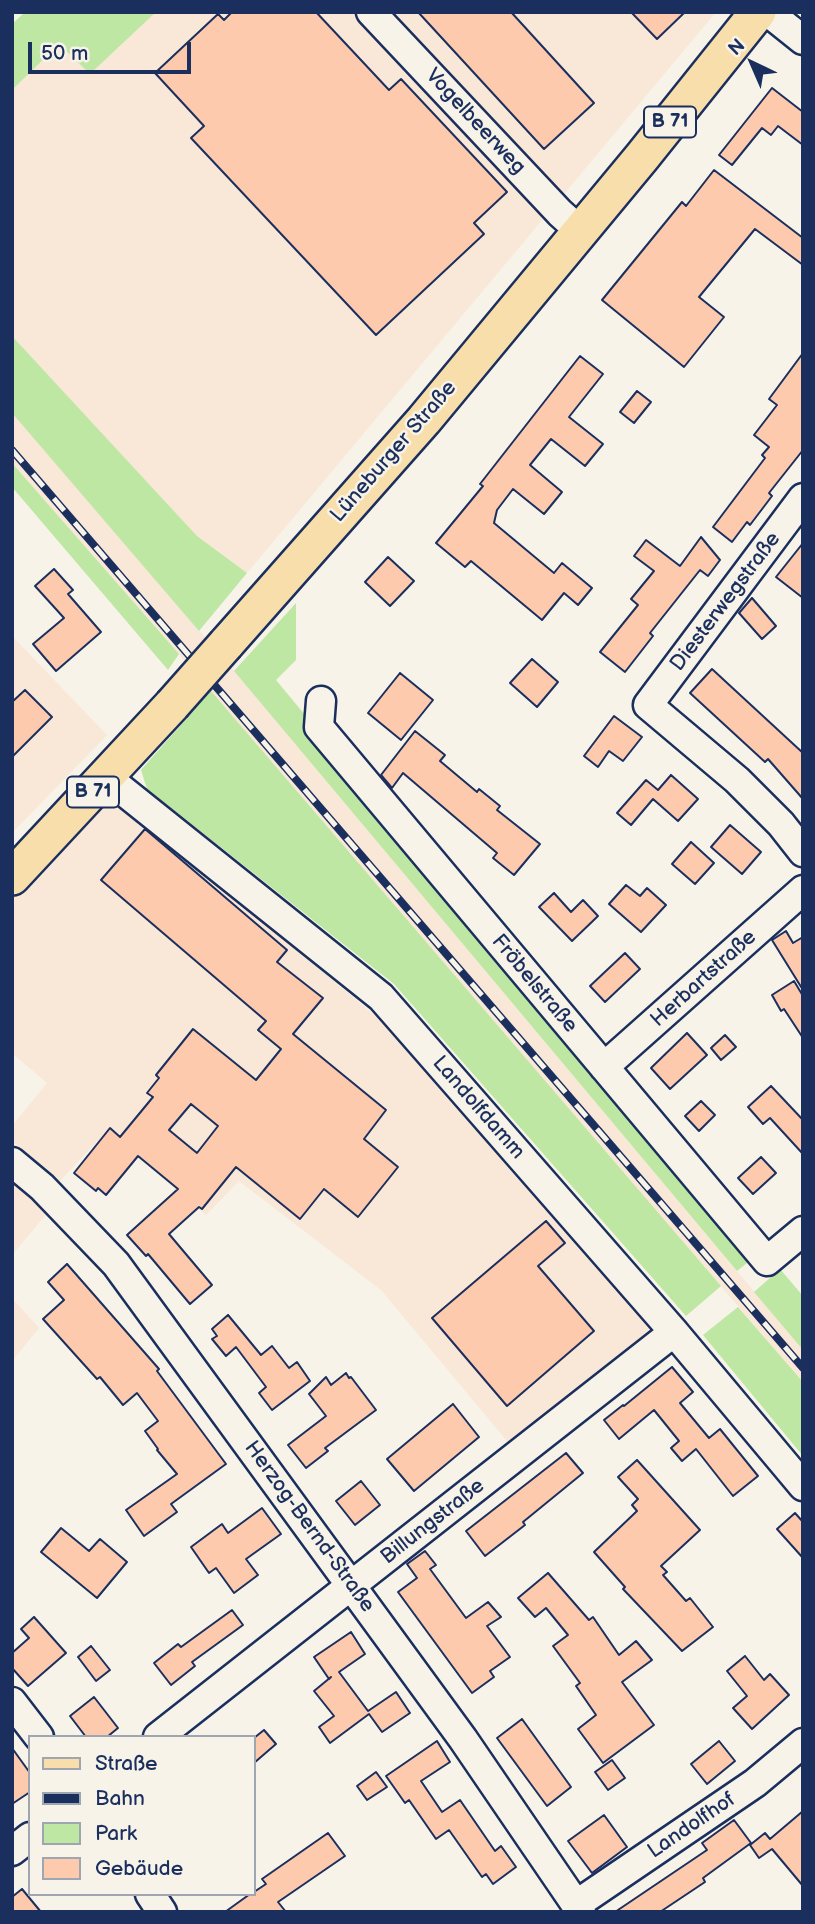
<!DOCTYPE html>
<meta charset="utf-8">
<style>
body{margin:0}
#map{position:relative;width:815px;height:1924px;overflow:hidden;background:#f7f3e8;font-family:"Balsamiq Sans",sans-serif}
canvas{display:block}
.frame{position:absolute;inset:0;border:14px solid #1b2f5e;pointer-events:none}
.legend{position:absolute;left:28px;top:1735px;width:228px;height:161px;box-sizing:border-box;background:#f7f3e8;border:2px solid #9fa5b1;margin:0;padding:9px 12px;list-style:none;font-size:21px;color:#1b2f5e}
.legend li{display:flex;align-items:center;gap:14px;height:35px}
.legend b{width:35px;border:2px solid #9fa5b1}
.north{position:absolute;left:717px;top:28px;width:70px;height:70px;-webkit-text-stroke:5px #f7f3e8;paint-order:stroke;rotate:316deg;font-size:19px;font-weight:700;line-height:28px;text-align:center;color:#1b2f5e}
.north::after{content:'';display:block;margin:auto;width:24px;height:32px;background:#1b2f5e;clip-path:polygon(50% 0,100% 100%,50% 72%,0 100%)}
.scale{position:absolute;left:28px;top:42px;width:163px;height:32px;box-sizing:border-box;border:4px solid #1b2f5e;border-top:0;padding-left:9px;font-size:21px;line-height:24px;white-space:nowrap;color:#1b2f5e;-webkit-text-stroke:5px #f7f3e8;paint-order:stroke}
</style>
<div id="map">
<canvas width="815" height="1924"></canvas>
<div class="frame"></div>
<ul class="legend">
<li><b style="height:9px;background:#f8deab"></b>Straße</li>
<li><b style="height:9px;background:#1b2f5e"></b>Bahn</li>
<li><b style="height:19px;background:#bee7a3"></b>Park</li>
<li><b style="height:19px;background:#fdcaae"></b>Gebäude</li>
</ul>
<div class="north">N</div>
<div class="scale">50 m</div>
</div>
<script>
const c = document.querySelector('canvas').getContext('2d');
c.lineJoin = 'round';
function fillPath(path, color) {
  c.fillStyle = color;
  c.fill(path, 'evenodd');
}
function poly(rows) {
  const path = new Path2D();
  for (const r of rows) {
    path.moveTo(r[0], r[1]);
    for (let i = 2; i < r.length; i += 2) path.lineTo(r[i], r[i + 1]);
  }
  return path;
}
function stroke(path, color, width, dash) {
  c.strokeStyle = color;
  c.lineWidth = width;
  c.lineCap = dash ? 'butt' : 'round';
  c.setLineDash(dash || []);
  c.stroke(path);
}
function drawText(font, color, halo, rows, align = 'center') {
  c.font = font + ' "Balsamiq Sans",sans-serif';
  c.lineWidth = 5;
  c.setLineDash([]);
  c.textBaseline = 'middle';
  c.strokeStyle = halo;
  c.fillStyle = color;
  for (const [text, x, y, turn = 0] of rows) {
    c.save();
    c.translate(x, y);
    c.rotate((+turn || 0) * Math.PI / 180);
    c.textAlign = isNaN(turn) ? turn : align;
    if (halo) c.strokeText(text, 0, 0);
    c.fillText(text, 0, 0);
    c.restore();
  }
}
fillPath(poly([
 [156,12,716,12,247,573,197,536,12,336,12,90,59,43,90,74],
 [12,413,234,671,803,1350,803,1382,179,654,12,463],
 [12,636,107,735,12,833],
 [111,796,390,1028,652,1330,508,1442,381,1290,239,1181,206,1215,107,1131,59,1182,12,1141,12,1126,47,1083,12,1053,12,899],
 [12,1179,49,1211,12,1255],
 [12,1298,39,1328,12,1361]
]), '#f9e7d7');
fillPath(poly([
 [25,12,156,12,90,74,59,44,12,90,12,24],
 [12,336,197,536,247,573,199,631,12,413],
 [12,463,179,654,168,670,12,487],
 [296,603,296,660,276,680,600,1070,757,1255,737,1271,234,671],
 [211,691,721,1286,686,1316,394,984,147,789,141,770],
 [780,1269,803,1296,803,1350,754,1292],
 [738,1307,803,1382,803,1456,703,1335]
]), '#bee7a3');
const building = poly([
 [232,12,316,12,389,90,401,79,507,192,474,223,484,234,376,335,191,138,204,126,155,73,218,14,224,20,232,12],
 [418,12,511,12,594,103,544,149,418,12],
 [631,12,685,12,657,39,631,12],
 [772,88,803,112,803,145,778,126,771,135,762,128,732,165,719,155,772,88],
 [714,170,803,238,803,265,755,229,699,297,724,317,684,367,602,300,682,202,686,206,714,170],
 [803,353,803,450,769,493,772,496,750,525,747,522,732,542,713,527,765,458,762,455,769,447,754,435,777,405,769,399,803,353],
 [580,356,603,374,569,417,603,444,585,466,551,439,530,465,562,492,544,514,513,489,497,510,494,523,554,573,562,563,592,588,578,605,564,593,542,620,471,561,465,567,436,543,483,486,480,484,580,356],
 [637,391,651,402,634,423,620,412,637,391],
 [701,537,720,560,708,576,700,570,650,633,653,636,625,672,600,652,638,605,631,599,654,571,634,556,646,540,680,566,701,537],
 [803,543,803,598,776,577,803,543],
 [388,557,414,581,390,606,365,582,388,557],
 [54,569,73,590,68,594,101,632,56,671,33,644,64,618,35,586,54,569],
 [752,598,776,626,762,639,739,613,752,598],
 [532,659,558,682,537,707,510,683,532,659],
 [712,669,803,753,803,799,768,759,765,762,690,693,712,669],
 [400,673,433,700,401,740,368,713,400,673],
 [25,690,52,717,12,757,12,702,25,690],
 [614,716,642,737,623,761,609,751,598,767,584,756,614,716],
 [415,731,445,755,440,761,477,792,479,789,500,806,497,810,540,844,514,875,493,858,497,853,403,773,392,788,381,775,415,731],
 [671,775,698,799,678,821,653,799,631,825,617,813,646,780,658,790,671,775],
 [730,825,761,852,742,874,711,847,730,825],
 [145,829,287,950,277,962,323,998,293,1034,386,1110,364,1139,398,1167,358,1217,324,1189,300,1219,236,1167,202,1209,199,1207,169,1234,212,1285,190,1304,148,1254,146,1256,127,1235,178,1189,138,1156,106,1195,98,1188,96,1191,74,1173,110,1128,120,1137,153,1097,147,1093,159,1078,156,1075,193,1029,256,1080,281,1049,258,1030,266,1021,101,880,145,829],
 [191,1104,218,1126,197,1153,169,1130,191,1104],
 [691,842,714,863,695,884,672,864,691,842],
 [626,885,640,896,647,888,666,905,641,932,609,904,626,885],
 [554,893,571,912,583,900,598,916,572,941,539,907,554,893],
 [786,931,793,943,803,937,803,990,772,940,786,931],
 [625,953,640,969,605,1002,590,986,625,953],
 [794,981,803,996,803,1038,784,1009,781,1011,772,995,794,981],
 [687,1033,707,1055,670,1089,651,1068,687,1033],
 [725,1035,736,1047,721,1060,711,1048,725,1035],
 [771,1086,803,1120,803,1154,770,1118,763,1124,748,1107,771,1086],
 [701,1101,715,1115,699,1131,685,1116,701,1101],
 [761,1157,776,1173,753,1194,738,1178,761,1157],
 [546,1221,565,1243,538,1266,594,1331,507,1406,432,1318,546,1221],
 [67,1264,159,1369,157,1371,226,1464,171,1504,177,1512,144,1536,126,1510,177,1474,157,1450,158,1449,145,1431,158,1421,137,1393,123,1405,100,1377,97,1379,43,1319,64,1300,48,1282,67,1264],
 [228,1315,261,1355,272,1346,289,1368,297,1362,310,1381,272,1410,259,1393,266,1387,236,1347,226,1356,212,1339,217,1336,212,1329,228,1315],
 [672,1367,693,1392,680,1403,709,1438,720,1429,758,1476,733,1496,696,1449,682,1461,671,1448,679,1441,654,1410,619,1439,604,1420,623,1405,624,1406,672,1367],
 [346,1373,349,1378,351,1377,376,1410,325,1448,328,1451,306,1468,288,1445,326,1416,309,1394,326,1377,331,1385,346,1373],
 [453,1404,479,1437,414,1491,387,1459,453,1404],
 [566,1453,583,1473,523,1522,525,1525,485,1556,466,1531,566,1453],
 [637,1460,700,1530,661,1566,667,1572,663,1575,686,1601,690,1598,713,1627,682,1651,623,1589,625,1587,594,1552,637,1511,632,1505,638,1499,618,1477,637,1460],
 [361,1481,380,1505,355,1525,336,1501,361,1481],
 [262,1508,281,1534,246,1559,258,1575,234,1593,216,1568,209,1573,191,1547,222,1524,228,1533,262,1508],
 [795,1513,803,1522,803,1558,777,1529,795,1513],
 [61,1528,89,1551,100,1539,127,1562,97,1598,41,1552,61,1528],
 [425,1551,436,1565,430,1569,466,1618,488,1602,501,1617,487,1626,510,1657,490,1671,494,1677,472,1693,398,1592,417,1578,407,1564,425,1551],
 [548,1573,589,1620,593,1617,619,1655,636,1641,652,1660,622,1682,654,1725,603,1763,578,1729,596,1715,576,1686,580,1683,553,1646,568,1635,546,1608,535,1617,518,1598,548,1573],
 [232,1610,243,1625,192,1662,195,1666,171,1685,154,1663,178,1644,181,1647,232,1610],
 [34,1617,66,1653,28,1686,12,1668,12,1653,29,1638,21,1629,34,1617],
 [351,1632,365,1654,339,1672,368,1711,396,1692,410,1713,382,1732,369,1714,330,1743,319,1727,334,1716,314,1691,331,1677,329,1679,314,1657,351,1632],
 [91,1646,110,1670,96,1681,78,1657,91,1646],
 [745,1656,764,1680,770,1674,789,1695,752,1729,733,1708,747,1696,727,1671,745,1656],
 [94,1697,118,1728,107,1737,86,1737,70,1716,94,1697],
 [522,1719,571,1787,547,1806,497,1738,522,1719],
 [264,1730,276,1744,254,1763,254,1738,264,1730],
 [437,1741,450,1762,421,1781,442,1812,460,1800,495,1851,501,1846,516,1867,493,1884,486,1874,482,1877,449,1830,436,1839,409,1800,405,1803,386,1776,437,1741],
 [719,1741,735,1761,707,1784,691,1764,719,1741],
 [12,1748,30,1773,30,1792,12,1804,12,1748],
 [612,1760,625,1778,608,1790,595,1772,612,1760],
 [376,1772,387,1787,367,1800,357,1786,376,1772],
 [803,1811,803,1886,772,1849,759,1858,750,1845,765,1833,770,1839,803,1811],
 [604,1815,627,1847,592,1873,568,1841,604,1815],
 [734,1820,751,1843,703,1878,705,1882,660,1912,615,1912,707,1850,702,1843,734,1820],
 [328,1833,345,1856,278,1902,286,1912,225,1912,250,1894,254,1894,254,1892,266,1884,262,1879,328,1833],
 [22,1889,41,1912,12,1912,12,1897,22,1889]
]);
fillPath(building, '#fdcaae');
stroke(building, '#1b2f5e', 2);
const minor = poly([
 [371,12,560,213,580,231],
 [768,12,803,40],
 [803,498,648,705,737,780,781,824,803,852],
 [321,701,319,727,767,1261,803,1231],
 [106,777,381,997,674,1332,803,1486],
 [604,1067,803,890],
 [12,1162,42,1187,116,1264,463,1739,581,1912],
 [12,1702,39,1737],
 [158,1737,674,1332],
 [12,1851,30,1837],
 [150,1894,162,1912],
 [577,1904,755,1783,803,1743]
]);
const major = poly([
 [226,644,424,420,642,157,758,12],
 [12,877,172,705]
]);
stroke(minor, '#1b2f5e', 33);
stroke(major, '#1b2f5e', 40);
stroke(minor, '#f7f3e8', 28);
stroke(major, '#f8deab', 35);
const rail = poly([
 [12,450,803,1368]
]);
stroke(rail, '#1b2f5e', 8);
stroke(rail, '#f7f3e8', 5, [16]);
const majorBridge = poly([
 [172,705,226,644]
]);
stroke(majorBridge, '#1b2f5e', 40, []);
stroke(majorBridge, '#f8deab', 35);
for (const [x, y, w] of [
 [670,122,52],
 [93,792,52]
]) {
  const box = new Path2D();
  box.roundRect(x - w / 2, y - 15.5, w, 31, 5);
  c.fillStyle = '#f7f3e8';
  c.fill(box);
  stroke(box, '#1b2f5e', 2);
}
drawText('bold 19px', '#1b2f5e', null, [
 ["B 71",670,122],
 ["B 71",93,792]
]);
drawText('21px', '#1b2f5e', '#f7f3e8', [
 ["Vogelbeerweg",475,122,47],
 ["Lüneburger Straße",394,452,-49],
 ["Diesterwegstraße",726,602,-53],
 ["Herbartstraße",704,979,-42],
 ["Fröbelstraße",534,984,50],
 ["Landolfdamm",478,1108,49],
 ["Billungstraße",433,1522,-38],
 ["Herzog-Bernd-Straße",309,1527,54],
 ["Landolfhof",692,1826,-34]
]);
</script>
